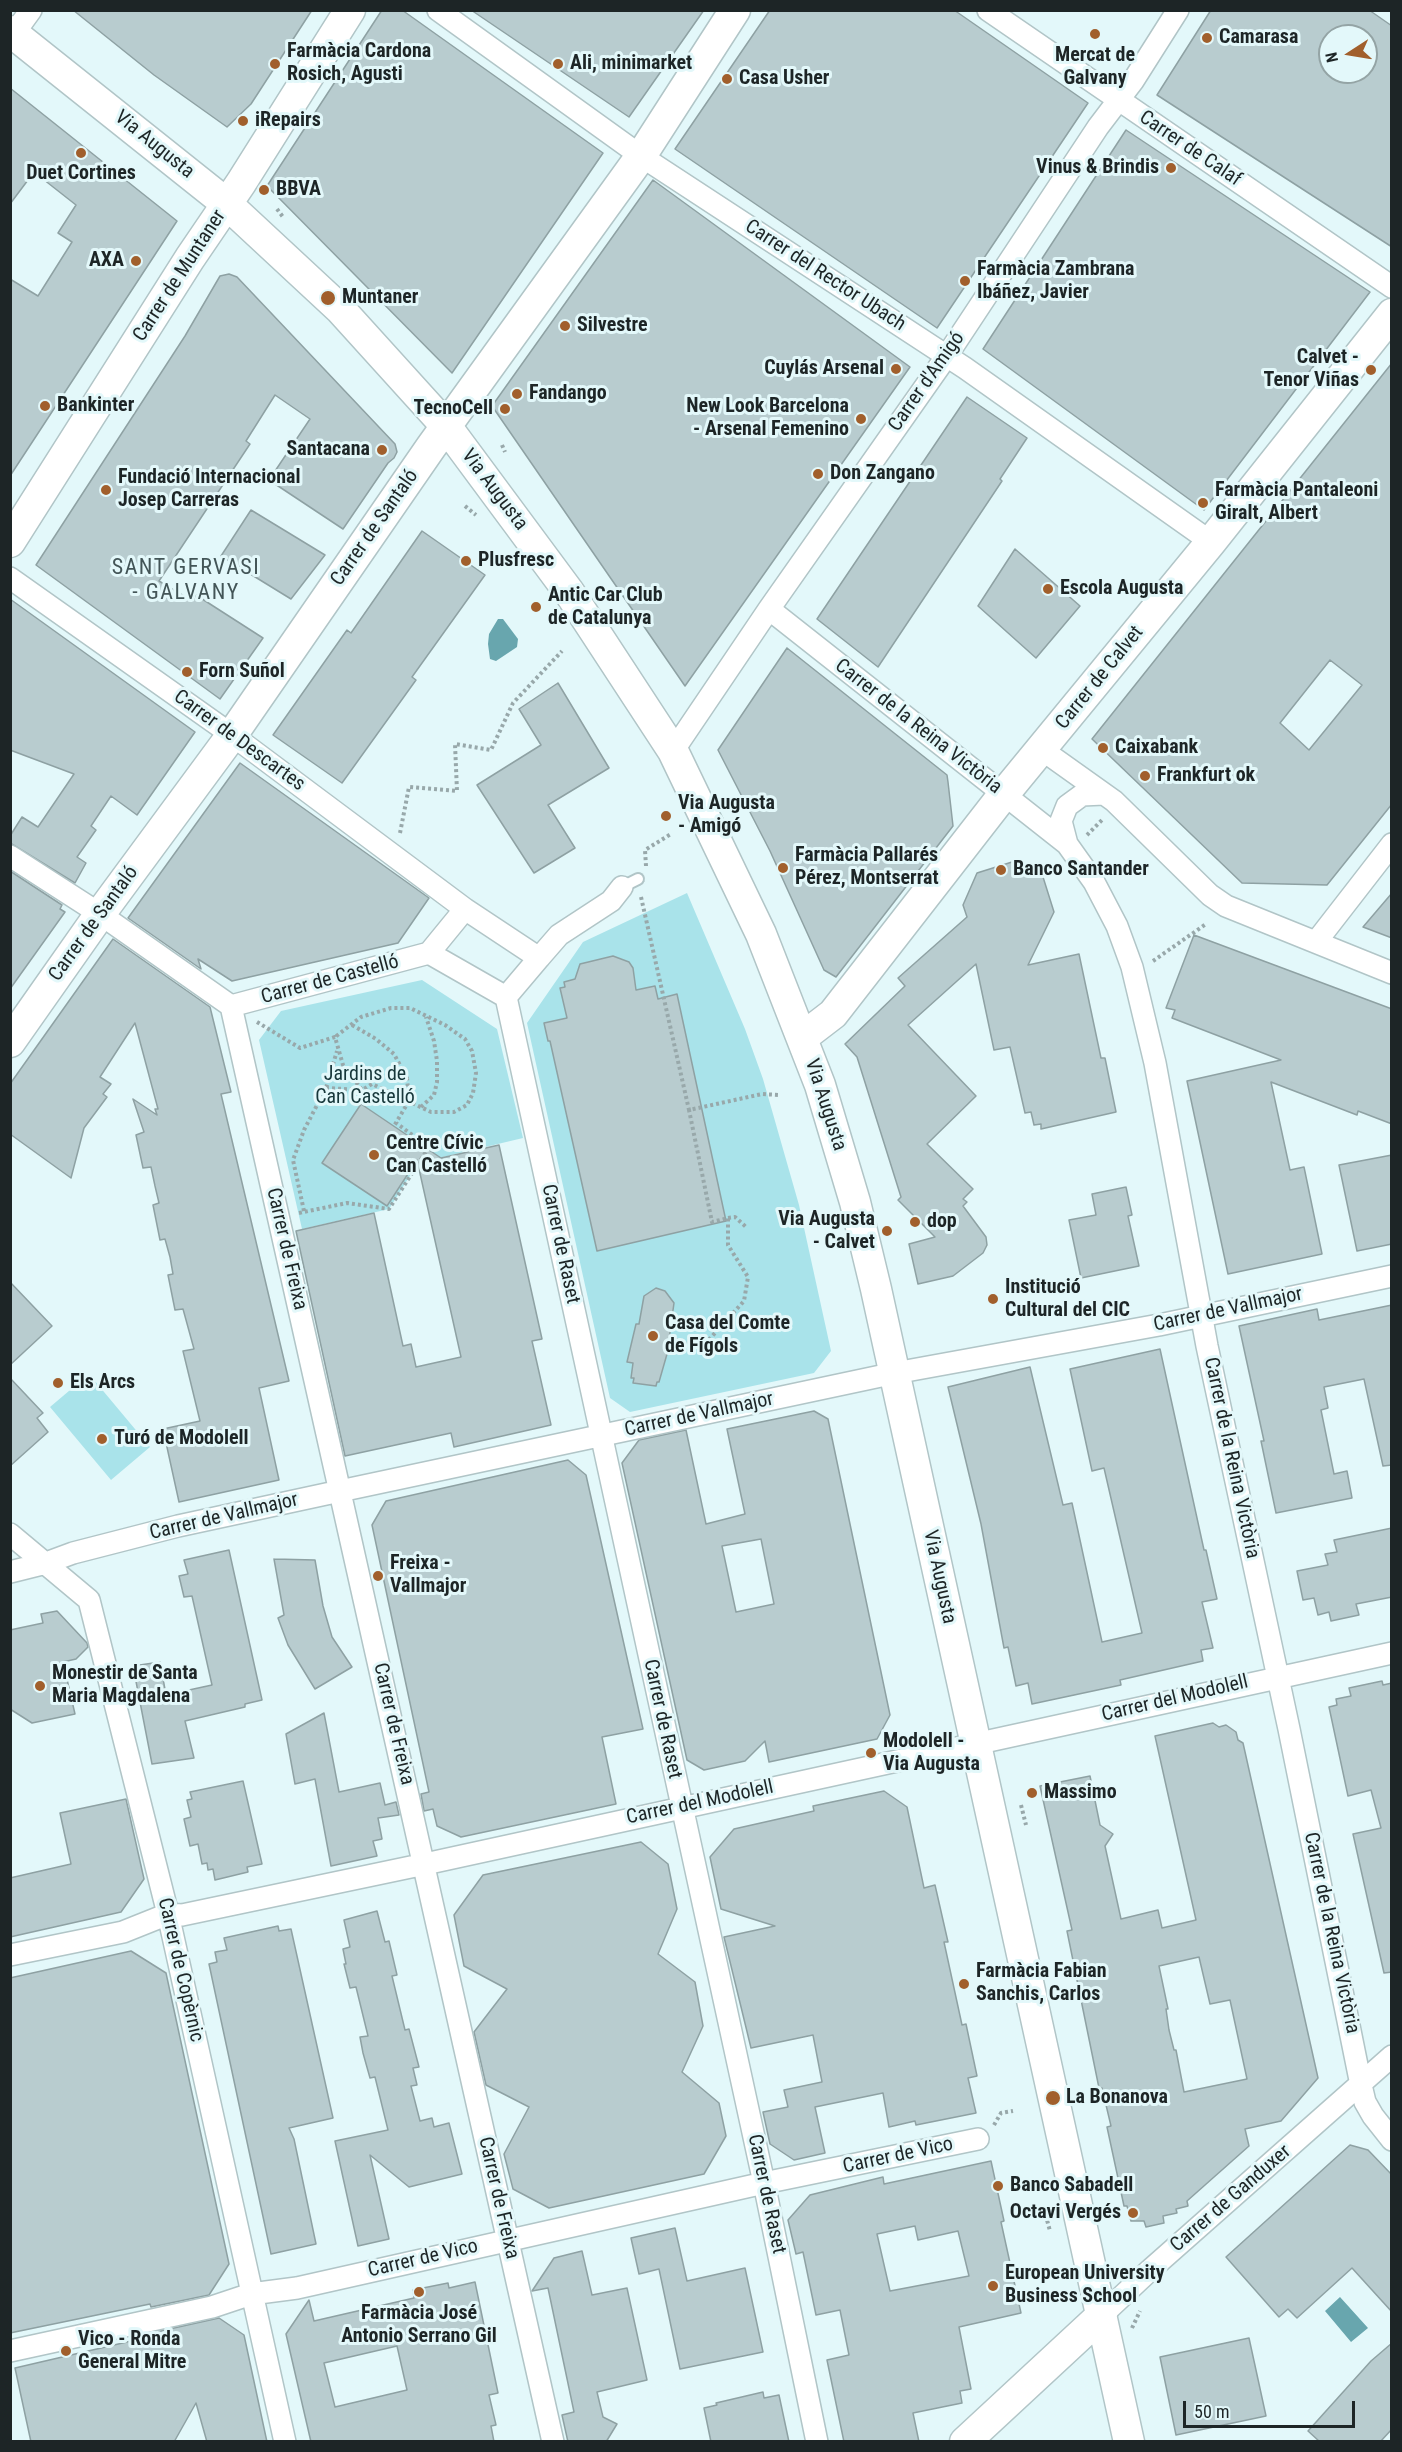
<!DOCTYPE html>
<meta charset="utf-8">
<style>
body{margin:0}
#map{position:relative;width:1402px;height:2452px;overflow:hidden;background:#e3f8fa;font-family:"Roboto Condensed",sans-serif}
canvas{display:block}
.frame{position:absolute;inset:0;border:12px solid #1d2526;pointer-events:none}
.north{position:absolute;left:1318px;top:24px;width:60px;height:60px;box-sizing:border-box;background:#e3f8fa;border:2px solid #94a4a5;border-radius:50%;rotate:258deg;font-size:16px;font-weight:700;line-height:24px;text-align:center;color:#1d2526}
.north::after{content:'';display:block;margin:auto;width:21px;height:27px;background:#a15f2c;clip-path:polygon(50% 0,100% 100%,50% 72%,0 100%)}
.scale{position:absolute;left:1183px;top:2401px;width:172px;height:27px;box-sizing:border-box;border:3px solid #1d2526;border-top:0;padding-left:8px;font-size:18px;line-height:21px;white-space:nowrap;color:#1d2526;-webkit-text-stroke:4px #e3f8fa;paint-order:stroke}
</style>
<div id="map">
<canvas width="1402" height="2452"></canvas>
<div class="frame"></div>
<div class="north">N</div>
<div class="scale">50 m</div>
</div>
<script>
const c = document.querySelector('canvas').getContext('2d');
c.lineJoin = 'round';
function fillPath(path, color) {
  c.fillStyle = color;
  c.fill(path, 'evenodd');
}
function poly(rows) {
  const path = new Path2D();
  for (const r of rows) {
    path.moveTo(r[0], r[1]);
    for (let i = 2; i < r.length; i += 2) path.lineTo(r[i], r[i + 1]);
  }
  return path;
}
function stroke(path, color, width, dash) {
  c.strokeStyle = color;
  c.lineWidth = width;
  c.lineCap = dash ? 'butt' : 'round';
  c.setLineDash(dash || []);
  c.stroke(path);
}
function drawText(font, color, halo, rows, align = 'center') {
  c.font = font + ' "Roboto Condensed",sans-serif';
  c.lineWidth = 6;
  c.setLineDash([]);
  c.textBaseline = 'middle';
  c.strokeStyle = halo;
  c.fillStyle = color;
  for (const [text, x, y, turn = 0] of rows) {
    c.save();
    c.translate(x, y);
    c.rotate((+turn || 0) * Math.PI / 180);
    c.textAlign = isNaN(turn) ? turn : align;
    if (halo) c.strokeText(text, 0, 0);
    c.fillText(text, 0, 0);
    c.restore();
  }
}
fillPath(poly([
 [687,893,745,1029,763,1079,799,1205,831,1351,814,1373,630,1412,610,1398,527,1023,583,942],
 [422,980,497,1029,523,1138,418,1163,389,1209,302,1229,259,1040,281,1011],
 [89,1374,150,1447,111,1480,50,1407]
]), '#a9e3ea');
fillPath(poly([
 [498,619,503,619,518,639,517,647,496,661,490,659,488,644,489,634],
 [1340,2297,1368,2328,1351,2342,1325,2311]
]), '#68a6ae');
const building = poly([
 [73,10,312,10,251,104,227,127,154,75,73,10],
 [382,10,402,10,603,153,452,373,267,186,382,10],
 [471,10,704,10,629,117,471,10],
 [770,10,954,10,1088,103,937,328,675,149,770,10],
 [1211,10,1369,10,1392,26,1392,247,1157,95,1211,10],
 [1330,36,1366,36,1366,72,1330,72,1330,36],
 [10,88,177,221,10,476,10,279,38,296,72,242,58,233,76,205,34,172,10,204,10,88],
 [1126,130,1370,292,1204,510,983,349,1126,130],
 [653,180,910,367,685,686,492,406,653,180],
 [229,274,237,277,395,444,397,452,394,458,388,463,343,529,269,480,310,419,275,395,246,441,250,444,159,581,192,601,196,595,263,638,220,699,36,565,185,336,220,276,229,274],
 [1392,363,1392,804,1327,885,1242,883,1092,739,1392,363],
 [1330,660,1362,685,1309,750,1280,723,1330,660],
 [967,397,1027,438,1000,479,1002,481,878,667,817,619,967,397],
 [251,510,325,555,291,599,221,556,251,510],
 [422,531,485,575,412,677,416,680,342,783,273,735,347,630,351,633,422,531],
 [1015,549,1080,606,1036,658,978,606,1015,549],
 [10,599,195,732,137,815,111,796,91,826,96,830,77,857,86,863,75,883,10,843,10,836,22,817,38,827,74,774,10,750,10,599],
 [787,648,947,775,948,782,953,826,836,977,824,970,770,851,718,750,787,648],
 [558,683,609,768,548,805,575,848,534,873,477,785,541,745,519,709,558,683],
 [240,763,429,898,398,943,232,981,198,959,201,969,128,918,240,763],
 [1012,862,1043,877,1054,912,1028,965,1079,954,1101,1058,1105,1058,1116,1112,1041,1129,1041,1124,1034,1125,1031,1112,1025,1113,1010,1047,994,1050,976,964,908,1025,976,1096,927,1144,973,1189,963,1199,967,1202,963,1206,986,1237,987,1245,983,1253,953,1276,918,1284,909,1244,935,1237,898,1200,901,1197,857,1057,845,1044,905,986,898,978,967,917,963,905,977,873,1012,862],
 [10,871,62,905,60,909,65,912,10,989,10,871],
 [1392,893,1392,938,1363,927,1392,893],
 [1194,935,1392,1009,1392,1124,1358,1111,1357,1115,1271,1082,1290,1170,1304,1167,1322,1254,1228,1274,1187,1081,1281,1060,1172,1018,1175,1010,1166,1008,1194,935],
 [113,939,210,1007,231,1092,221,1094,289,1381,259,1388,279,1480,179,1502,163,1429,200,1421,183,1351,194,1349,183,1309,175,1310,168,1275,173,1274,170,1257,165,1239,160,1240,153,1205,159,1203,155,1186,151,1167,143,1168,136,1135,144,1132,133,1099,157,1115,155,1109,158,1109,135,1023,100,1077,111,1084,103,1094,107,1097,84,1128,71,1178,10,1134,10,1084,113,939],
 [613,956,629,962,633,968,636,990,655,986,658,999,677,994,726,1221,597,1251,550,1041,548,1041,544,1023,567,1018,560,988,565,987,564,982,575,979,580,964,613,956],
 [361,1104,441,1158,499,1145,542,1339,532,1341,551,1425,454,1447,451,1433,345,1456,296,1231,374,1213,403,1346,411,1344,416,1367,461,1357,417,1160,387,1206,322,1163,361,1104],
 [1392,1155,1392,1244,1357,1251,1339,1165,1392,1155],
 [1126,1187,1132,1215,1128,1216,1139,1266,1081,1278,1069,1220,1096,1215,1092,1194,1126,1187],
 [10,1282,52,1326,10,1365,10,1282],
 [656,1288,665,1291,674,1303,667,1354,659,1382,657,1382,656,1386,633,1383,634,1378,631,1378,633,1363,627,1362,636,1324,639,1324,644,1296,656,1288],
 [1392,1305,1392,1465,1383,1466,1364,1379,1324,1387,1328,1408,1321,1410,1334,1474,1347,1471,1352,1498,1276,1513,1261,1441,1264,1441,1239,1326,1317,1309,1319,1320,1392,1305],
 [1160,1349,1204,1550,1206,1550,1217,1599,1202,1602,1213,1648,1201,1650,1203,1661,1120,1680,1121,1685,1032,1704,1028,1683,1016,1686,1008,1647,1004,1648,981,1524,948,1387,1030,1367,1063,1505,1072,1503,1102,1642,1142,1633,1104,1468,1092,1471,1070,1369,1160,1349],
 [10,1378,43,1413,37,1418,48,1432,10,1466,10,1378],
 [814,1411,828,1419,890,1715,877,1739,769,1762,765,1741,745,1761,704,1770,687,1760,622,1463,639,1440,686,1430,706,1524,745,1514,727,1429,814,1411],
 [761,1539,774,1604,736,1612,722,1546,761,1539],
 [568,1460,586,1475,643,1729,602,1737,616,1804,461,1837,437,1826,433,1809,424,1811,421,1794,429,1792,372,1525,386,1501,568,1460],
 [1392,1528,1392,1597,1356,1604,1359,1615,1331,1621,1329,1612,1318,1615,1314,1598,1303,1600,1297,1571,1328,1565,1325,1554,1337,1552,1334,1540,1392,1528],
 [229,1550,262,1700,245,1704,245,1707,185,1721,194,1758,152,1764,133,1666,160,1662,166,1695,212,1685,192,1596,184,1597,179,1576,188,1574,184,1560,229,1550],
 [274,1559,315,1560,323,1606,332,1637,352,1667,315,1689,288,1645,278,1618,284,1615,274,1559],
 [57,1611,87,1643,88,1647,76,1659,63,1662,75,1714,32,1723,10,1709,10,1630,43,1623,41,1614,57,1611],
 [1382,1681,1383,1685,1392,1683,1392,1972,1384,1973,1353,1834,1381,1828,1371,1790,1348,1796,1329,1707,1337,1705,1336,1699,1351,1696,1349,1688,1382,1681],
 [324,1713,339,1792,380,1783,385,1805,396,1802,399,1815,378,1818,382,1839,373,1841,377,1856,331,1866,315,1779,295,1784,286,1734,324,1713],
 [1213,1723,1219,1727,1226,1725,1236,1732,1238,1740,1243,1743,1318,2078,1281,2121,1245,2129,1249,2146,1187,2201,1188,2206,1176,2209,1177,2213,1163,2216,1164,2223,1146,2227,1144,2221,1131,2221,1127,2206,1124,2206,1107,2127,1111,2126,1102,2088,1099,2088,1067,1931,1072,1930,1040,1786,1090,1776,1100,1825,1113,1834,1105,1846,1121,1919,1158,1910,1162,1928,1196,1920,1155,1736,1213,1723],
 [1199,1957,1210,2004,1230,2000,1247,2079,1184,2092,1176,2050,1174,2050,1169,2030,1166,2009,1168,2009,1159,1966,1199,1957],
 [243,1781,262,1864,247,1867,248,1872,215,1880,213,1869,208,1870,207,1863,202,1864,198,1844,190,1846,184,1819,191,1817,187,1800,192,1799,190,1792,243,1781],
 [884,1791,907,1807,924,1888,935,1885,948,1942,944,1942,962,2025,966,2024,977,2076,968,2078,976,2113,916,2125,915,2121,889,2127,883,2093,815,2107,825,2153,794,2160,770,2144,763,2112,788,2107,784,2090,822,2082,813,2035,751,2048,724,1937,775,1926,721,1909,710,1857,734,1829,814,1811,813,1806,884,1791],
 [126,1799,144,1879,121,1912,10,1937,10,1878,71,1864,60,1813,126,1799],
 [641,1842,668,1864,677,1909,658,1954,695,1982,703,2026,682,2072,719,2103,726,2136,704,2174,549,2208,513,2189,504,2154,529,2107,486,2085,474,2032,507,1989,464,1966,454,1915,483,1875,641,1842],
 [377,1911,385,1942,389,1941,397,1975,392,1976,405,2030,409,2029,419,2067,413,2068,417,2085,411,2086,420,2121,432,2118,434,2127,449,2123,462,2174,409,2187,370,2155,389,2239,358,2246,335,2141,388,2130,375,2077,370,2078,363,2053,360,2037,368,2036,356,1987,350,1988,344,1964,346,1964,343,1949,350,1947,344,1920,377,1911],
 [278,1926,279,1931,291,1929,333,2118,289,2128,294,2139,316,2244,271,2254,209,1964,217,1962,215,1952,227,1950,224,1938,278,1926],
 [131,1951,166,1973,229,2264,209,2295,151,2307,150,2304,10,2333,10,1978,131,1951],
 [1350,2145,1368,2150,1392,2175,1392,2312,1352,2268,1297,2318,1288,2309,1279,2317,1226,2257,1350,2145],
 [991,2161,1004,2221,1001,2222,1021,2313,959,2327,971,2389,960,2391,962,2403,913,2413,919,2442,844,2442,827,2360,849,2355,840,2310,816,2315,803,2252,796,2254,788,2220,810,2195,883,2177,884,2184,991,2161],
 [915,2226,918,2240,958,2231,969,2276,890,2291,877,2234,915,2226],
 [675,2228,687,2281,745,2268,763,2352,680,2369,659,2269,639,2274,631,2238,675,2228],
 [582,2251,592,2295,627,2288,647,2380,597,2392,603,2417,617,2424,606,2442,568,2442,562,2415,574,2412,548,2288,532,2291,554,2258,582,2251],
 [475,2282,498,2393,489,2395,496,2425,491,2426,494,2442,311,2442,286,2334,309,2300,314,2321,414,2298,413,2290,448,2283,449,2288,475,2282],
 [397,2346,407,2390,335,2407,324,2363,397,2346],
 [219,2318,244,2335,267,2442,207,2442,196,2403,174,2442,31,2442,15,2368,157,2335,156,2332,219,2318],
 [1249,2338,1266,2416,1176,2435,1160,2357,1249,2338],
 [1392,2343,1392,2429,1380,2442,1320,2442,1308,2431,1371,2361,1392,2343],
 [763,2392,764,2398,779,2395,789,2442,711,2442,704,2408,717,2405,716,2403,763,2392]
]);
fillPath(building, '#b8cccf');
stroke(building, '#8ea1a3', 1.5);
const lane = poly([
 [622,887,638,879]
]);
const street = poly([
 [438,10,641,156,965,368,1211,542],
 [988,10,1392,287],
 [10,39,31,10],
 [10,578,232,735,465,909],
 [769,609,1067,844,1094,882,1117,926,1132,967,1155,1063,1207,1346,1289,1729,1361,2085,1365,2102,1373,2116,1392,2140],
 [1041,749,1114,801,1210,895,1226,906,1392,973],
 [673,751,769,609,946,357,1098,127,1133,81,1178,10],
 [1067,844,1061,821,1067,806,1082,795,1104,794],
 [10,856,100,914,231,1006],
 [1316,942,1392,844],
 [429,953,465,909,539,958,506,997],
 [429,953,506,997],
 [539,958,559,935,611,901,622,887],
 [506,997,764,2183,817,2442],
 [231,1006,553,2442],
 [231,1006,429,953],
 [10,1534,89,1600,168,1914,285,2442],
 [10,1572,46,1563,73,1553,178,1526,340,1491,895,1373,1159,1325,1392,1276],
 [10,1955,123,1932,168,1914,182,1915,425,1864,1392,1653],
 [1102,2315,1150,2270,1392,2056],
 [10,2351,212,2307,251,2294,297,2288,764,2183,978,2139]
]);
const secondary = poly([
 [10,31,227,204,340,309,446,426,569,592,673,751,761,934,820,1085,855,1202,876,1289,1129,2442],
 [10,542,190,258,241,183,350,10],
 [803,1037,833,1014,1004,794,1211,542,1392,314],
 [10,1042,100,914,232,735,431,447,641,156,735,10],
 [965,2442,1102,2315]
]);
stroke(lane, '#b1c5c7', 14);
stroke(street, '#b1c5c7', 24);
stroke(secondary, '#b1c5c7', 33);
stroke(poly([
 [277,209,283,217],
 [502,445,505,452],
 [465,506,476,515],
 [400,833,409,787,457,791,455,744,491,750,513,703,562,651],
 [1087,835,1103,819],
 [646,866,645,850,671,834],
 [641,897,689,1110],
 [1153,961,1206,924],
 [257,1022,300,1048,335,1037,343,1065,362,1090,372,1084,431,1112,454,1112,467,1105,473,1093,476,1073,472,1051,465,1039,445,1025,410,1008,391,1008,361,1017,335,1037],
 [352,1025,376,1039,394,1054,407,1078,409,1101,394,1126],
 [326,1088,361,1090],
 [421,1107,434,1095,437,1082,437,1061,434,1041,426,1017],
 [304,1211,293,1160,304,1130,326,1088,337,1051],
 [299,1213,347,1203,389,1209,429,1147,396,1123],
 [728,1218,735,1217,746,1227],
 [669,1339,705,1344,744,1301,748,1277,728,1245,728,1218,712,1222,689,1110,762,1094,780,1095],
 [1021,1805,1026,1825],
 [994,2125,1001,2113,1013,2111],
 [1044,2209,1050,2231],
 [1132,2328,1140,2311]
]), '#98a8aa', 4, [3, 3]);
stroke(lane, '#fff', 10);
stroke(street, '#fff', 21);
stroke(secondary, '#fff', 30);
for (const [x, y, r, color] of [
 [1095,34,6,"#a15f2c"],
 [1207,38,6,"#a15f2c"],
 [275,64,6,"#a15f2c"],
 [558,64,6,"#a15f2c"],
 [727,79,6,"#a15f2c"],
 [243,121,6,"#a15f2c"],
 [81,153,6,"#a15f2c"],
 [1171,168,6,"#a15f2c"],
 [264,190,6,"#a15f2c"],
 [136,261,6,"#a15f2c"],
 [965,281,6,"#a15f2c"],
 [328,298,8,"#a15f2c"],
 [565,326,6,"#a15f2c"],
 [896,369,6,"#a15f2c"],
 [1371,370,6,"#a15f2c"],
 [517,394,6,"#a15f2c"],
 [45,406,6,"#a15f2c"],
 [505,409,6,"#a15f2c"],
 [861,419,6,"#a15f2c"],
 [382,450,6,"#a15f2c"],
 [818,474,6,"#a15f2c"],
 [106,490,6,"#a15f2c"],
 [1203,503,6,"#a15f2c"],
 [466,561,6,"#a15f2c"],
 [1048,589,6,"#a15f2c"],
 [536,607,6,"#a15f2c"],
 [187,672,6,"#a15f2c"],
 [1103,748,6,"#a15f2c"],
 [1145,776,6,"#a15f2c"],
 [666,816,6,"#a15f2c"],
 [783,868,6,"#a15f2c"],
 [1001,870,6,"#a15f2c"],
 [374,1155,6,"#a15f2c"],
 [915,1222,6,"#a15f2c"],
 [887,1231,6,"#a15f2c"],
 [993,1299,6,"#a15f2c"],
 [653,1336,6,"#a15f2c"],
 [58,1383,6,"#a15f2c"],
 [102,1439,6,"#a15f2c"],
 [378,1576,6,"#a15f2c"],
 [40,1686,6,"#a15f2c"],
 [871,1753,6,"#a15f2c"],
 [1032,1793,6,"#a15f2c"],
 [964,1984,6,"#a15f2c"],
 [1053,2098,8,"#a15f2c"],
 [998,2186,6,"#a15f2c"],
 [1133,2213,6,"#a15f2c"],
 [993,2286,6,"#a15f2c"],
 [419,2292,6,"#a15f2c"],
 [66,2351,6,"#a15f2c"]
]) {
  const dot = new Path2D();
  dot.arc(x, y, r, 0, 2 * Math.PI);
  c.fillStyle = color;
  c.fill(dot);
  stroke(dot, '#e3f8fa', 2);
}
drawText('bold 20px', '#1d2526', '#e3f8fa', [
 ["Camarasa",1219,38],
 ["Farmàcia Cardona",287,52],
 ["Rosich, Agusti",287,75],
 ["Mercat de",1095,56,"center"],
 ["Galvany",1095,79,"center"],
 ["Ali, minimarket",570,64],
 ["Casa Usher",739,79],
 ["iRepairs",255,121],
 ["Vinus & Brindis",1159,168,"right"],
 ["Duet Cortines",81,174,"center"],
 ["BBVA",276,190],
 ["AXA",124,261,"right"],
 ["Farmàcia Zambrana",977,270],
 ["Ibáñez, Javier",977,293],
 ["Muntaner",342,298],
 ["Silvestre",577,326],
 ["Calvet -",1359,358,"right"],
 ["Tenor Viñas",1359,381,"right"],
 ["Cuylás Arsenal",884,369,"right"],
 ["Fandango",529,394],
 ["Bankinter",57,406],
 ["New Look Barcelona",849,407,"right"],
 ["- Arsenal Femenino",849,430,"right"],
 ["TecnoCell",493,409,"right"],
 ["Santacana",370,450,"right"],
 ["Don Zangano",830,474],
 ["Fundació Internacional",118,478],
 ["Josep Carreras",118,501],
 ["Farmàcia Pantaleoni",1215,491],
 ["Giralt, Albert",1215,514],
 ["Plusfresc",478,561],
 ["Escola Augusta",1060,589],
 ["Antic Car Club",548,596],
 ["de Catalunya",548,619],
 ["Forn Suñol",199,672],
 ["Caixabank",1115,748],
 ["Frankfurt ok",1157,776],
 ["Via Augusta",678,804],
 ["- Amigó",678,827],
 ["Farmàcia Pallarés",795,856],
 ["Pérez, Montserrat",795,879],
 ["Banco Santander",1013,870],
 ["Centre Cívic",386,1144],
 ["Can Castelló",386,1167],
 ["Via Augusta",875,1220,"right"],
 ["- Calvet",875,1243,"right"],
 ["dop",927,1222],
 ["Institució",1005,1288],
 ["Cultural del CIC",1005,1311],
 ["Casa del Comte",665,1324],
 ["de Fígols",665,1347],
 ["Els Arcs",70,1383],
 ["Turó de Modolell",114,1439],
 ["Freixa -",390,1564],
 ["Vallmajor",390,1587],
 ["Monestir de Santa",52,1674],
 ["Maria Magdalena",52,1697],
 ["Modolell -",883,1742],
 ["Via Augusta",883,1765],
 ["Massimo",1044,1793],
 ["Farmàcia Fabian",976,1972],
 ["Sanchis, Carlos",976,1995],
 ["La Bonanova",1066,2098],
 ["Banco Sabadell",1010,2186],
 ["Octavi Vergés",1121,2213,"right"],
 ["European University",1005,2274],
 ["Business School",1005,2297],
 ["Farmàcia José",419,2314,"center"],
 ["Antonio Serrano Gil",419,2337,"center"],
 ["Vico - Ronda",78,2340],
 ["General Mitre",78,2363]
], 'left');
drawText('20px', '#1d2526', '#e3f8fa', [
 ["Via Augusta",154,145,39],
 ["Carrer de Calaf",1190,149,34],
 ["Carrer de Muntaner",180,276,-57],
 ["Carrer del Rector Ubach",825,276,33],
 ["Carrer d'Amigó",927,382,-55],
 ["Via Augusta",494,490,53],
 ["Carrer de Santaló",375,528,-55],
 ["Carrer de Calvet",1100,678,-51],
 ["Carrer de la Reina Victòria",918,727,38],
 ["Carrer de Descartes",239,741,36],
 ["Carrer de Santaló",94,924,-54],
 ["Carrer de Castelló",330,980,-15],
 ["Via Augusta",825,1105,72],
 ["Carrer de Raset",560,1244,78],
 ["Carrer de Freixa",286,1249,77],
 ["Carrer de Vallmajor",1228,1310,-12],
 ["Carrer de Vallmajor",699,1415,-12],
 ["Carrer de la Reina Victòria",1231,1458,78],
 ["Carrer de Vallmajor",224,1517,-13],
 ["Via Augusta",939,1577,78],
 ["Carrer del Modolell",1175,1699,-13],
 ["Carrer de Raset",662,1719,78],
 ["Carrer de Freixa",393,1724,77],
 ["Carrer del Modolell",700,1803,-12],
 ["Carrer de la Reina Victòria",1331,1933,78],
 ["Carrer de Copèrnic",180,1970,77],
 ["Carrer de Vico",898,2156,-12],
 ["Carrer de Raset",766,2194,78],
 ["Carrer de Freixa",498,2198,77],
 ["Carrer de Ganduxer",1231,2199,-41],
 ["Carrer de Vico",423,2259,-13]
]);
drawText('20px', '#17373a', '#e3f8fa', [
 ["Jardins de",365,1075],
 ["Can Castelló",365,1098]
]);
c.letterSpacing = '1.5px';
drawText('22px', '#435557', '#e3f8fa', [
 ["SANT GERVASI",186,568],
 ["- GALVANY",186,593]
]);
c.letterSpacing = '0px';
</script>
